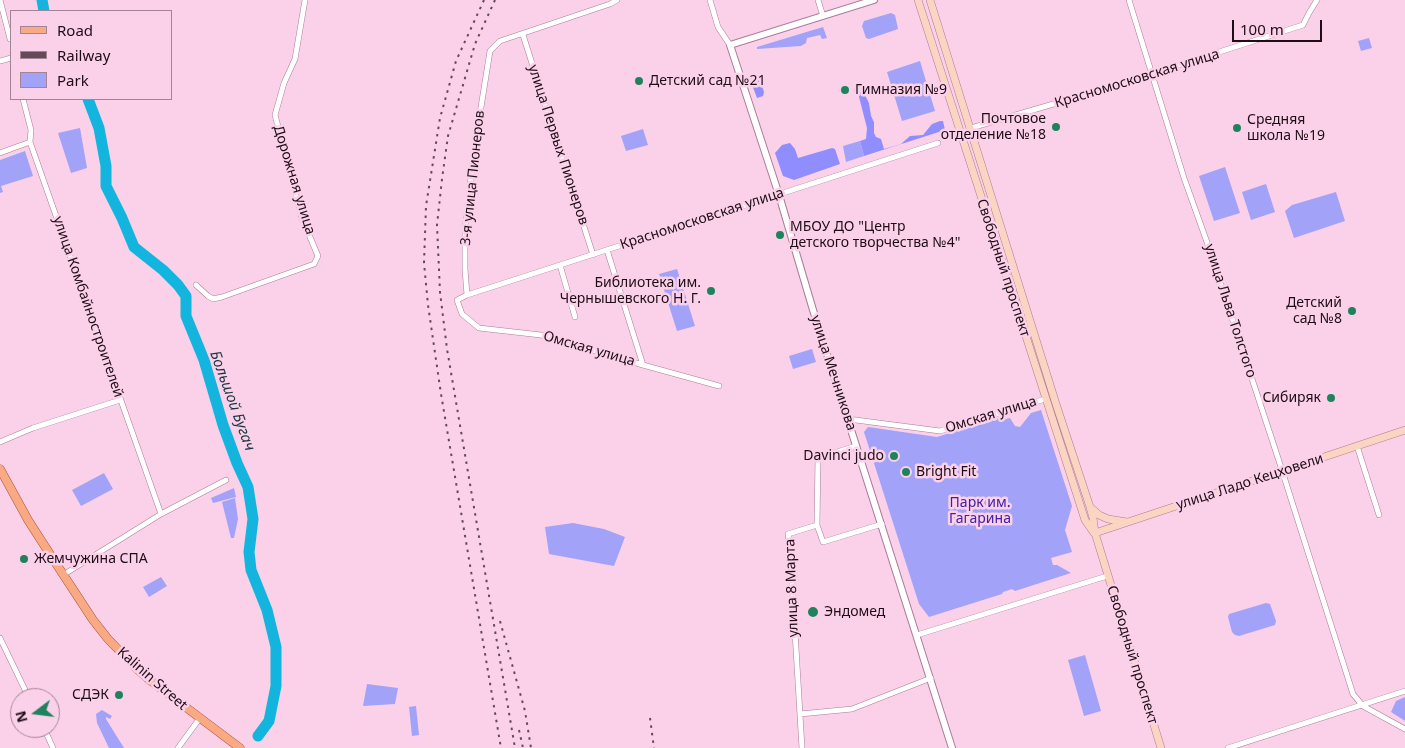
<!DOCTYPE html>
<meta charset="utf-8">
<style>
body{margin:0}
#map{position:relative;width:1405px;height:748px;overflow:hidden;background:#fbd1e9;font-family:"Noto Sans",sans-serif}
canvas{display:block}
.legend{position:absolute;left:10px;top:10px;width:162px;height:90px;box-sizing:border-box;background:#fbd1e9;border:1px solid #a38395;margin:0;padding:6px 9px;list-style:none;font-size:15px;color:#1e0d17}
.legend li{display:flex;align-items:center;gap:10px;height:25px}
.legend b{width:25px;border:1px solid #a38395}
.north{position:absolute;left:10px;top:688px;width:50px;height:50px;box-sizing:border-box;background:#fbd1e9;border:1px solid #a38395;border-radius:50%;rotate:255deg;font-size:14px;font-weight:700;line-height:20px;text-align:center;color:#1e0d17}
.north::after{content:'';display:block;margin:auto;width:18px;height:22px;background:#1e835d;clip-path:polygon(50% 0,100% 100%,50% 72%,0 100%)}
.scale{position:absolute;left:1232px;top:20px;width:90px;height:22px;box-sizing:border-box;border:2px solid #1e0d17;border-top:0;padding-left:6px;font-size:15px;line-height:18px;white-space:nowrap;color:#1e0d17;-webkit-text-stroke:4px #fbd1e9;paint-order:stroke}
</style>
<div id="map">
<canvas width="1405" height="748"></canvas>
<ul class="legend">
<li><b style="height:6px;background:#faa985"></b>Road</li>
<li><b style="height:6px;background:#634a58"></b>Railway</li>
<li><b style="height:14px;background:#a1a2f8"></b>Park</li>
</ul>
<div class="north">N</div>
<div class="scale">100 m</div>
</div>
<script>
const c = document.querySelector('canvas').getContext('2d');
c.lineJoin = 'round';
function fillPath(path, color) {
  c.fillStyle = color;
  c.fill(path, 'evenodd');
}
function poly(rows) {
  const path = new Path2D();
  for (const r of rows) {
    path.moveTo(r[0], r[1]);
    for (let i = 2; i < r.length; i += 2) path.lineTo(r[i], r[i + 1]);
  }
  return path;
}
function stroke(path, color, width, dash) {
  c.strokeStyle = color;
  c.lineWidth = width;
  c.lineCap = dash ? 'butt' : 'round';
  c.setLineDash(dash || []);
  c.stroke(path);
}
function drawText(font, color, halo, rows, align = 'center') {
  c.font = font + ' "Noto Sans",sans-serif';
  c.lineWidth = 5;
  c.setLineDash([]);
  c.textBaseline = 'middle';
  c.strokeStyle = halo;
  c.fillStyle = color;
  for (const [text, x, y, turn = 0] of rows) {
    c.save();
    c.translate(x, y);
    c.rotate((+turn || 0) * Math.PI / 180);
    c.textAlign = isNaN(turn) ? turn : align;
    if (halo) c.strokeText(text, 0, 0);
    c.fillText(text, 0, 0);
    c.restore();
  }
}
fillPath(poly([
 [891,13,895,15,898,29,869,39,866,38,862,26,864,21],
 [823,27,827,38,822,39,820,35,807,38,806,43,801,46,757,49,757,47],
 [1369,38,1372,48,1361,51,1358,41],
 [920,61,935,111,902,121,887,72],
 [80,128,87,168,71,173,58,133],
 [643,129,648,145,626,151,621,136],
 [860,141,864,156,846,162,843,146],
 [25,151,33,176,1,186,3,192,0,193,0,160],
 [1225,167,1240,213,1214,221,1199,176],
 [1266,184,1275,212,1251,220,1242,192],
 [1336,192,1345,221,1294,238,1285,211,1292,205],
 [677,269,695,326,677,331,659,274],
 [812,349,816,362,793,369,789,356],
 [1041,410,1072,506,1065,530,1072,552,1051,558,1053,565,1057,565,1071,573,1015,591,1012,589,1003,592,1002,594,929,617,919,604,864,432,868,427,937,437,1001,417,1002,420,1010,418,1015,426,1020,427,1031,413],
 [104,473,113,489,81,506,72,490],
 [234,488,236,497,213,503,211,498],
 [235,498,238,519,234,538,231,538,222,502],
 [573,523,604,529,625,537,614,566,549,554,545,527],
 [161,577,167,586,149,597,143,587],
 [1266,603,1270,604,1276,621,1275,625,1239,636,1235,635,1232,632,1228,617,1229,614],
 [1085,655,1101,711,1084,716,1068,660],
 [367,684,398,688,395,704,363,706],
 [1405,697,1405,721,1391,712,1396,701],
 [416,706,419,735,412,736,409,707],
 [102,710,112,716,110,719,106,717,106,719,124,748,109,748,97,723,96,714]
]), '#a1a2f8');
fillPath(poly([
 [758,80,761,83,764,92,763,96,757,98,751,82],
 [863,91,869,103,871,116,874,122,874,133,876,137,881,139,884,149,901,144,910,136,923,135,932,124,940,121,943,121,945,130,864,156,860,141,866,139,867,128,858,93],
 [790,143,795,149,798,158,832,148,835,149,840,164,794,180,783,176,775,153,782,145]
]), '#908dfe');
stroke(poly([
 [42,0,44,11],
 [88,99,99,128,106,166,106,186,122,218,134,247,163,270,178,285,186,296,186,316,204,360,223,425,237,463,248,487,253,519,249,552,251,570,267,610,276,647,276,686,269,721,258,736]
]), '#13b5de', 11);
const minor = poly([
 [0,0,10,39],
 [617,0,610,4,500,41,490,51,474,151,465,229,465,269,467,295,457,300,462,314,479,328,541,335,643,365,719,386],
 [710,0,718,27,730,45],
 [818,0,823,16],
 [1129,0,1184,178,1208,245,1279,461,1353,694,1363,706,1405,729],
 [523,35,593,255],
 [0,61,11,58],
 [23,99,31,130,30,142,161,514],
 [971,128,1098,91,1303,25,1309,13,1317,0],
 [0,153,30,142],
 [607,250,643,365],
 [560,265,575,317],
 [196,285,208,296,213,299,222,297,314,264,318,256,302,218,275,115,284,83,295,59,305,0],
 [467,295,938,143],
 [848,419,940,431,1045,399],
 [0,442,33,428,120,400],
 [1357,446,1379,515],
 [817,525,823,542,882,524],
 [63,575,161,514,226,480],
 [917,635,1107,576],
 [0,638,29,698],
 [800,714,852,709,931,678],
 [44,728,53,748],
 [178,748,200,718],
 [802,748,790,549,788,534,817,525,818,458,856,446],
 [1228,748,1405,691]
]);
const tertiary = poly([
 [874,0,730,45,779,195,813,310,952,748]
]);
const secondary = poly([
 [918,0,1085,520,1094,533],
 [930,0,1056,404,1090,507,1093,518,1095,533,1161,748],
 [1091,508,1099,515,1108,519,1127,522],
 [1095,533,1405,430]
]);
const primary = poly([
 [0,469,28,520,55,562,93,620,108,639,135,667,151,681,240,748]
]);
stroke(minor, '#ab7c98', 6);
stroke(tertiary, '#ab7c98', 8);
stroke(secondary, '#ab7c98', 8);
stroke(primary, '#aa4d29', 9);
stroke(minor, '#fff', 5);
stroke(tertiary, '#fff', 6);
stroke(secondary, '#fcd4c2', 7);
stroke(primary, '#faa985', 8);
stroke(poly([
 [484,0,456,61,440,118,426,206,424,263,428,305,441,394,501,748],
 [495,0,475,44,448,136,442,179,437,225,440,292,447,349,515,748],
 [500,621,525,711,531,748],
 [650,718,654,748],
 [519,730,523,748]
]), '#634a58', 2, [2.5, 5]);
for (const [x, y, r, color] of [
 [639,81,5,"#1e835d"],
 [845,90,5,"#1e835d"],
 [1056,127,5,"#1e835d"],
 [1237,128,5,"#1e835d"],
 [780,235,5,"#1e835d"],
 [711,291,5,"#1e835d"],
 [1352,311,5,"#1e835d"],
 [1331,398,5,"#1e835d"],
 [894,456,5,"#1e835d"],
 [906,472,5,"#1e835d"],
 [24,559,5,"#1e835d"],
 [813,612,6,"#1e835d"],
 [119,695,5,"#1e835d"]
]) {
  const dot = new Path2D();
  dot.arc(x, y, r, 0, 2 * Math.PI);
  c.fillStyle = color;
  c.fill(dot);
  stroke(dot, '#fbd1e9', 2);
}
drawText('14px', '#1e0d17', '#fbd1e9', [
 ["Красномосковская улица",1137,79,-17],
 ["улица Первых Пионеров",558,145,72],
 ["3-я улица Пионеров",473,178,-84],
 ["Дорожная улица",294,180,73],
 ["Красномосковская улица",702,219,-18],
 ["Свободный проспект",1003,268,72],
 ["улица Комбайностроителей",88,307,71],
 ["улица Льва Толстого",1230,311,72],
 ["Омская улица",589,349,16],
 ["улица Мечникова",833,373,72],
 ["Омская улица",991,415,-17],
 ["улица Ладо Кецховели",1250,482,-18],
 ["улица 8 Марта",792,588,-92],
 ["Свободный проспект",1132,655,73],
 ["Kalinin Street",152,679,41]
]);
drawText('14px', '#1e0d17', '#fbd1e9', [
 ["Детский сад №21",649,81],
 ["Гимназия №9",855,90],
 ["Почтовое",1046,119,"right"],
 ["отделение №18",1046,135,"right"],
 ["Средняя",1247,120],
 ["школа №19",1247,136],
 ["МБОУ ДО \"Центр",790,227],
 ["детского творчества №4\"",790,243],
 ["Библиотека им.",701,283,"right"],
 ["Чернышевского Н. Г.",701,299,"right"],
 ["Детский",1342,303,"right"],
 ["сад №8",1342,319,"right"],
 ["Сибиряк",1321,398,"right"],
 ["Davinci judo",884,456,"right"],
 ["Bright Fit",916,472],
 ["Жемчужина СПА",34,559],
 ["Эндомед",824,612],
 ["СДЭК",109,695,"right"]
], 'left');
drawText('14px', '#3e21a4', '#fbd1e9', [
 ["Парк им.",980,503],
 ["Гагарина",980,519]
]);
drawText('italic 15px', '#193640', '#fbd1e9', [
 ["Большой Бугач",232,401,70]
]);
</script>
